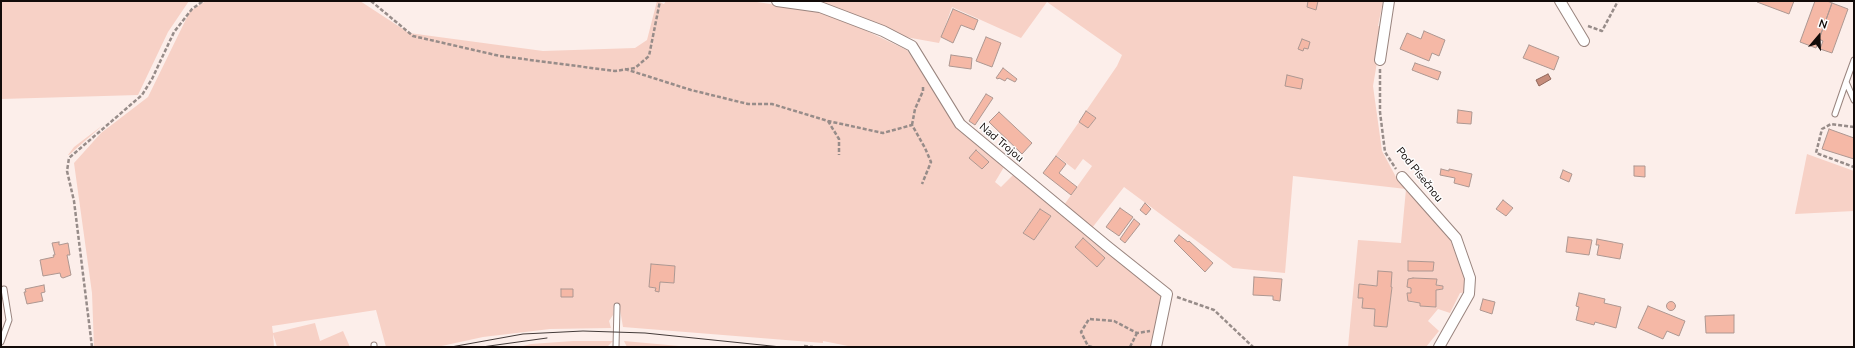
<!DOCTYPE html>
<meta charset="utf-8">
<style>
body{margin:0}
#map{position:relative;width:1855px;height:348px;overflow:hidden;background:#fceeea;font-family:"Nunito Sans",sans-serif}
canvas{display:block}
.frame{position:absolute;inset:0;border:2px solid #120b09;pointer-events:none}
.north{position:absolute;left:1799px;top:16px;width:40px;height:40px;-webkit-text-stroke:3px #fefefe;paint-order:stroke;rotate:19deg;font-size:11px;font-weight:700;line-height:16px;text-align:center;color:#120b09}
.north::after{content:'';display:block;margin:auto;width:14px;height:18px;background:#120b09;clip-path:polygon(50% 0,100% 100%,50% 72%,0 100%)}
</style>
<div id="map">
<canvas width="1855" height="348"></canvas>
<div class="frame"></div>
<div class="north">N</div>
</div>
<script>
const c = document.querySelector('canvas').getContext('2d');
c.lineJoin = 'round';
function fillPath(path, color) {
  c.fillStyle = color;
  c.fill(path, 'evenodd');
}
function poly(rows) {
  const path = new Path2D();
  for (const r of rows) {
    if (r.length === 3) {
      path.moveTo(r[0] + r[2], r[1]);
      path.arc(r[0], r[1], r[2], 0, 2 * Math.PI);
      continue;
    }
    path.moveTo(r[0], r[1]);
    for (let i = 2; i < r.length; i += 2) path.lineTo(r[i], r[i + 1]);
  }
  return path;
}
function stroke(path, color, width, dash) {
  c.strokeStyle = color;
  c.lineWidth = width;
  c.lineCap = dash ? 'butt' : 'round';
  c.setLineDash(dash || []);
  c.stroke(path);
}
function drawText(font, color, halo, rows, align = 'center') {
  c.font = font + ' "Nunito Sans",sans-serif';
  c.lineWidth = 3;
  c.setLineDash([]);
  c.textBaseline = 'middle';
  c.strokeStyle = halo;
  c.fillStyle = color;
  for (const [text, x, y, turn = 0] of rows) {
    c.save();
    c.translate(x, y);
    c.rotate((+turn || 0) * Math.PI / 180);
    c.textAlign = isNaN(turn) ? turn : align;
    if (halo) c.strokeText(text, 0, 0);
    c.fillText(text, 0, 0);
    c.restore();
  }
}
fillPath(poly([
 [1,1,189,1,168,32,138,95,1,99],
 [206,1,360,1,409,33,543,51,635,48,647,40,657,1,664,4,666,1,750,1,819,11,854,25,907,50,961,131,1004,167,995,182,1001,187,1013,175,1041,195,1162,294,1152,347,853,347,823,341,823,343,623,327,619,304,614,303,613,315,609,321,611,328,550,329,483,337,437,347,386,347,376,310,272,326,273,333,315,323,320,341,343,331,350,347,277,347,273,334,274,347,94,347,92,293,74,163,101,133,148,97,190,11],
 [977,150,989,162,982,169,970,158],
 [1040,209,1051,216,1034,240,1023,232],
 [1083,238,1105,258,1097,267,1075,247],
 [651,264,675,266,674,283,660,282,659,291,656,291,656,288,649,287],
 [561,289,573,289,573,297,561,297],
 [811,1,1383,1,1378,26,1383,27,1373,86,1382,151,1396,177,1450,239,1465,279,1468,292,1460,293,1450,313,1438,309,1428,321,1439,331,1426,347,1348,347,1358,240,1401,243,1406,189,1293,176,1285,273,1233,268,1124,187,1092,228,1064,205,1092,166,1083,159,1075,170,1056,155,1079,122,1088,128,1096,118,1086,111,1117,66,1122,55,1047,2,1021,38,952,7,939,43,900,36],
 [1408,261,1433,262,1433,271,1408,271],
 [1408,279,1437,279,1436,285,1443,286,1444,289,1436,290,1436,307,1420,306,1420,303,1409,302,1407,293,1411,293,1411,288,1407,287],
 [1359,284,1392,287,1387,327,1374,326,1375,309,1363,298,1358,297],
 [103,125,69,155,68,155,74,147],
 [1807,154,1854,171,1854,211,1795,214],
 [573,341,613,341,608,346,519,347,531,344],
 [624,341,690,347,627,347]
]), '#f7d1c6');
const water = poly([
 [1548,74,1551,79,1539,86,1536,80,1548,74]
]);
fillPath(water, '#c68c7b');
stroke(water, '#906559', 1);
const building = poly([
 [1308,1,1318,1,1316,10,1307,7,1308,1],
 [1757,1,1794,1,1789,14,1757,2,1757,1],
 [1815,1,1827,1,1832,3,1816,48,1800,42,1815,1],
 [1832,3,1848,9,1832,53,1820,49,1823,41,1819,39,1832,3],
 [953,9,978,20,974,30,961,25,953,43,941,37,953,9],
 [1424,31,1445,40,1439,56,1432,53,1429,61,1400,49,1407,33,1421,39,1424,31],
 [986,37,1001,43,992,67,976,61,986,37],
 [1302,39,1310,42,1308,49,1304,48,1303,51,1298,49,1302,39],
 [1529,45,1559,57,1554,70,1523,58,1529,45],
 [951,55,972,58,971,69,949,66,951,55],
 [1415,63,1441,72,1438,80,1412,70,1415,63],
 [1003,68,1017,79,1015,82,1007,78,1005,81,999,78,998,79,996,78,1003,68],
 [1287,75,1303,79,1301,89,1285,86,1287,75],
 [986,94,993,98,975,125,969,121,986,94],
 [1458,110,1472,112,1471,124,1457,123,1458,110],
 [1086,111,1096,118,1088,128,1079,122,1086,111],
 [999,112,1032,143,1022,154,989,122,999,112],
 [1829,129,1854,138,1854,159,1822,149,1829,129],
 [976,150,989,162,982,169,969,158,976,150],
 [1056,156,1066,164,1059,173,1077,187,1071,195,1043,173,1056,156],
 [1634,166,1645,166,1645,177,1634,176,1634,166],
 [1441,169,1449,171,1449,169,1472,174,1469,187,1454,183,1455,178,1440,175,1441,169],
 [1563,170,1572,174,1569,182,1560,178,1563,170],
 [1503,200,1513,208,1506,216,1496,209,1503,200],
 [1145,203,1151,209,1146,215,1140,210,1145,203],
 [1120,208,1133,217,1119,236,1106,227,1120,208],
 [1040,209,1051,216,1034,240,1023,233,1040,209],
 [1134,219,1140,224,1125,243,1120,239,1134,219],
 [1179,235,1188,242,1189,241,1213,263,1205,272,1174,241,1179,235],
 [1568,237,1592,240,1589,255,1566,252,1568,237],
 [1083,238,1105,258,1097,267,1075,247,1083,238],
 [1597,239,1623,244,1620,259,1597,255,1599,245,1596,245,1597,239],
 [59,242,59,245,68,243,70,255,67,255,71,275,63,278,61,277,60,273,43,276,40,260,54,257,53,255,55,255,52,243,59,242],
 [1408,261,1434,262,1433,271,1408,271,1408,261],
 [651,264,675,266,674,283,660,282,659,292,655,291,656,288,649,287,651,264],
 [1378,271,1392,272,1391,287,1392,287,1387,327,1374,326,1375,309,1362,308,1363,298,1358,298,1359,284,1377,286,1378,271],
 [1254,277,1282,279,1280,301,1273,300,1273,296,1253,295,1254,277],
 [1413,278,1437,279,1436,285,1443,286,1443,289,1436,290,1436,307,1420,306,1420,303,1408,301,1407,293,1411,293,1411,288,1407,287,1408,279,1413,278],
 [44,285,45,292,41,293,43,301,27,304,24,292,26,292,25,289,44,285],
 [561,289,573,289,573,297,561,297,561,289],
 [1579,293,1605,299,1604,303,1621,307,1616,328,1595,322,1594,325,1576,320,1579,307,1576,306,1579,293],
 [1483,299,1495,302,1492,314,1480,310,1483,299],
 [1671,306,4.5],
 [1648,306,1685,321,1679,336,1667,331,1663,339,1638,328,1648,306],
 [1734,315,1734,333,1706,333,1705,316,1734,315]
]);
fillPath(building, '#f5b8a6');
stroke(building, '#ad9791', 1);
const lane = poly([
 [1854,60,1846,82,1854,100],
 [1835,114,1846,82],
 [1,342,9,320,4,289],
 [374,345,374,347],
 [616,347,617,306]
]);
const street = poly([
 [777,1,820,7,883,31,912,46,960,124,1107,246,1167,294,1156,347],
 [1560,1,1584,41],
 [1380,60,1389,1],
 [1402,177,1456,238,1470,278,1469,294,1439,347]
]);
stroke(lane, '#99847e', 7);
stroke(street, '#99847e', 12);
stroke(poly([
 [371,1,413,36,500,56,615,71,635,68,649,56,660,1],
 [1588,26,1602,31,1618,1],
 [625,69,691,90,748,104,772,104,828,121,883,133,912,125,925,148,931,162,922,184],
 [1380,69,1380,112,1385,152,1396,169],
 [828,121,839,139,839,155],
 [912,125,915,109,923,91,923,85],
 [1854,127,1831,124,1822,129,1816,153,1854,167],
 [1177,297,1214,310,1253,347],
 [804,346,813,347],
 [92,347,74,201,67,171,69,158,142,95,152,79,174,32,192,9,203,1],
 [1092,347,1088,346,1081,332,1089,319,1114,321,1137,333,1150,331],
 [1130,347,1137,333]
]), '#978c89', 2.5, [4, 2]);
stroke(lane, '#fff', 5);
stroke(street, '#fff', 10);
stroke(poly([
 [451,347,523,334,583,331,645,333,781,347],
 [482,347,547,338]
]), '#443b39', 1);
drawText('11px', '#120b09', '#fefefe', [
 ["Nad Trojou",1001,143,40],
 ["Pod Písečnou",1419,175,51]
]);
</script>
